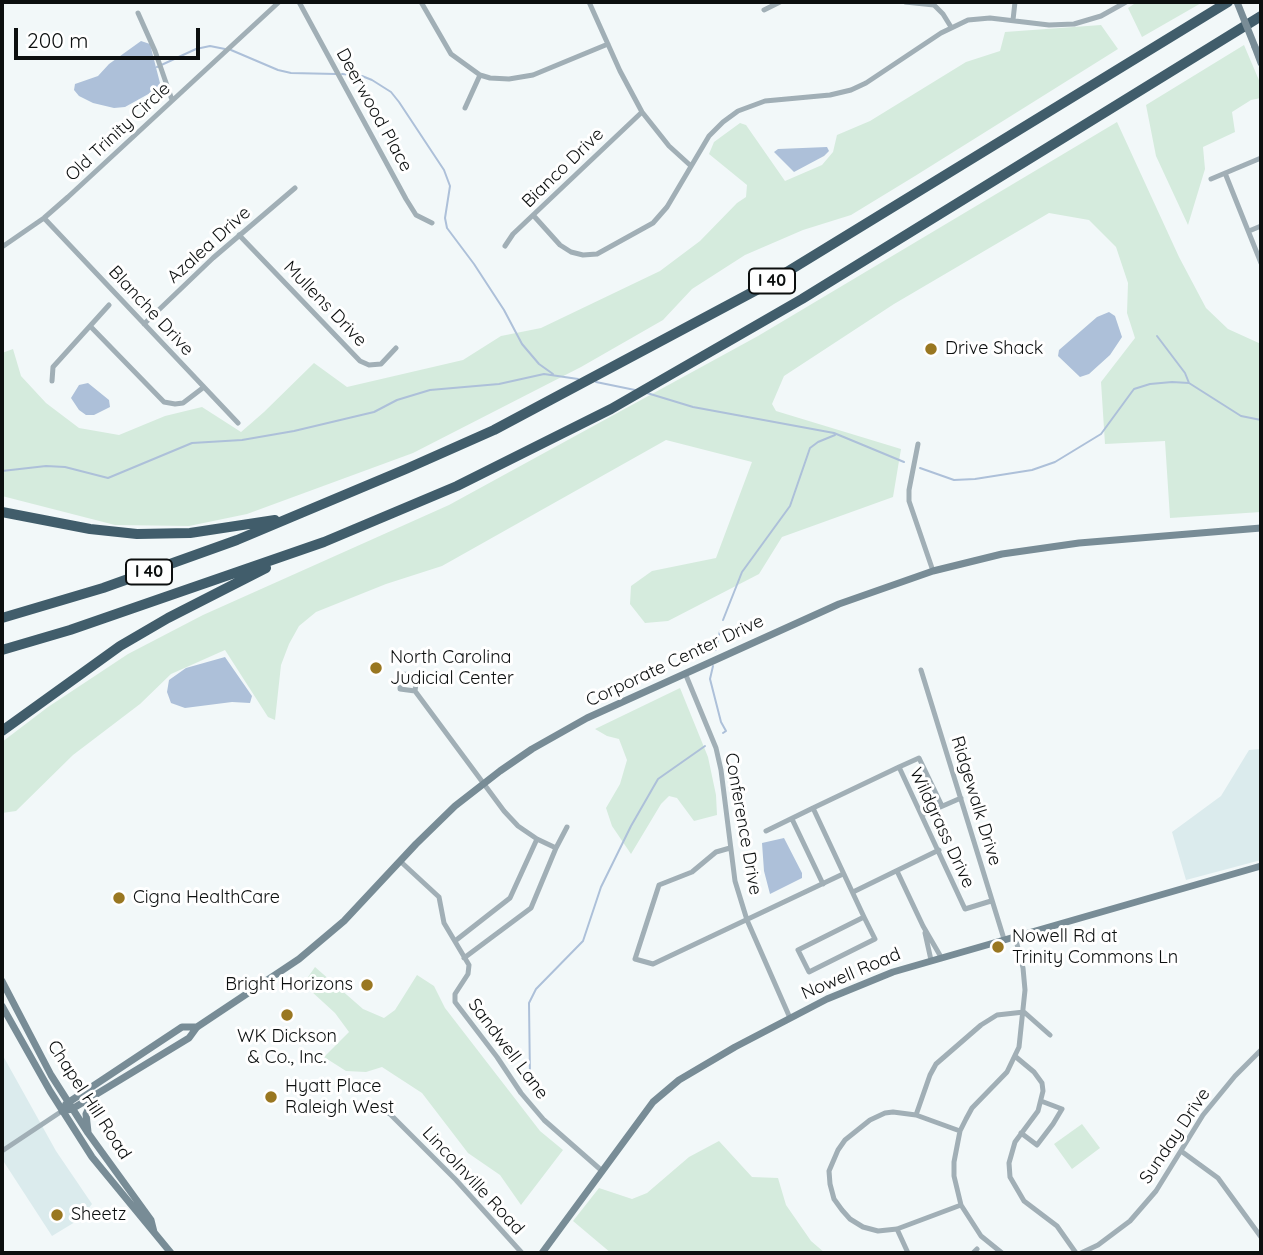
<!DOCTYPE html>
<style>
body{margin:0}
#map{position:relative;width:1263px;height:1255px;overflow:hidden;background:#f2f8f9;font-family:Quicksand,sans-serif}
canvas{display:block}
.frame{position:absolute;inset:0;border:4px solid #0c0f0f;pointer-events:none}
.scale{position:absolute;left:14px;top:28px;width:186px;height:32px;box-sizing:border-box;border:4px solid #0c0f0f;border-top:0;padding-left:9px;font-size:21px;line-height:24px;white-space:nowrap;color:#0c0f0f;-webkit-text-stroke:5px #fff;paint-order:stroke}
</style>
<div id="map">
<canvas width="1263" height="1255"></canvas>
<div class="frame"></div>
<div class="scale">200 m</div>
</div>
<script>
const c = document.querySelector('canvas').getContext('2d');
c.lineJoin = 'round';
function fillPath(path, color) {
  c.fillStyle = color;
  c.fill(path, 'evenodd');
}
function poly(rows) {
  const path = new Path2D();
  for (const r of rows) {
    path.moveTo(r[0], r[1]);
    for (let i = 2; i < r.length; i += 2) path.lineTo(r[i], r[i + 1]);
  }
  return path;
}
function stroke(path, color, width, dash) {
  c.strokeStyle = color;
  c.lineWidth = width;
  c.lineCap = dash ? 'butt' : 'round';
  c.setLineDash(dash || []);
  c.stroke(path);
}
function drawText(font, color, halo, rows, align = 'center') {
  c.font = font + ' Quicksand,sans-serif';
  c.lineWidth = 6;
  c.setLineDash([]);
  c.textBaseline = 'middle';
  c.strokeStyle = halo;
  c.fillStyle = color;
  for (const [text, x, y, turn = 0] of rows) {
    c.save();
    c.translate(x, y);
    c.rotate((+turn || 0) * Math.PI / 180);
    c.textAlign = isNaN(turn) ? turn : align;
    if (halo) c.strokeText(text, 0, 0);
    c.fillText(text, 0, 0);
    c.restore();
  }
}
fillPath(poly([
 [1261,749,1261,860,1186,880,1172,832,1221,796,1249,750],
 [2,1054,56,1151,92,1204,80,1219,52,1236,2,1159]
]), '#dbebed');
fillPath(poly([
 [1137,2,1203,2,1142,37,1128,8],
 [1101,25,1118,49,915,176,851,215,803,230,745,255,692,289,663,320,581,367,413,453,247,514,189,526,115,525,2,496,2,353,13,349,21,376,46,403,79,428,119,435,165,416,202,407,241,432,264,412,314,363,347,387,463,360,501,336,541,328,660,271,700,241,737,203,746,197,747,185,709,154,714,142,740,123,746,125,785,181,822,165,833,152,837,135,870,121,966,62,1000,51,1005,32],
 [1244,45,1261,85,1261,98,1251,100,1232,112,1235,132,1203,147,1205,169,1188,225,1156,156,1146,105],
 [1117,122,1179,257,1206,308,1228,329,1261,344,1261,512,1170,518,1165,441,1105,444,1101,382,1135,338,1127,313,1128,283,1116,247,1089,220,1049,213,894,304,784,376,772,404,776,411,901,449,893,497,782,537,759,574,668,621,645,623,630,604,631,586,652,571,716,558,752,462,666,440,442,566,386,584,316,612,299,626,289,644,281,665,275,720,268,717,225,650,171,674,140,704,73,755,16,811,2,813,2,742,48,707,128,654,203,615,449,505,758,336],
 [680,688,708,757,716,795,717,815,694,821,677,798,669,796,661,804,631,854,612,826,606,808,620,784,627,760,619,739,607,736,595,729],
 [315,967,363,1009,384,1018,395,1010,417,975,434,986,445,1008,540,1131,563,1150,521,1205,500,1175,468,1153,422,1093,382,1067,366,1072,346,1071,324,1057,349,1032,335,1013,311,991,306,980],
 [1082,1124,1100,1148,1072,1169,1054,1144],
 [719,1141,752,1177,778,1178,786,1205,811,1241,825,1253,611,1253,573,1221,599,1188,632,1199,647,1193,689,1157]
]), '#d5ebdd');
fillPath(poly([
 [141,41,150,44,161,87,125,107,114,108,93,103,79,96,74,90,75,84,98,76,109,64],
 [827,147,829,151,824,156,794,172,774,152,778,149],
 [1109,312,1115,316,1122,337,1110,355,1089,374,1080,377,1058,356,1059,350,1097,317],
 [88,383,109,400,110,407,94,415,86,415,79,410,71,398,79,385],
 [225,657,252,696,250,703,232,702,185,708,171,703,167,692,169,680,186,668],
 [784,838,802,873,802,878,770,894,764,871,762,843]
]), '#adc0d9');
stroke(poly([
 [231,50,278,70,291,73,336,74],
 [157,67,196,49,210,46,225,49],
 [342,74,362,76,372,80,391,92,399,102,444,170,450,186,445,218,447,228,474,264,504,310,522,344,539,364,553,374],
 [1157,336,1185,373,1189,383],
 [596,382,635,390],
 [647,393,693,407,834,433,904,462],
 [920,468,954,480,975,479,1032,470,1055,462,1101,434,1131,393,1134,389,1150,384,1172,382,1189,383,1241,416,1261,420],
 [2,471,46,466,65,467,108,478,192,443,242,440,294,431,374,412,397,400,430,390,499,384,544,374,578,379],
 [723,620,742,572,790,506,810,448,818,442,835,435],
 [716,650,720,631],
 [713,666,710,679,721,722,726,731,723,733],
 [530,1079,529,1003,536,989,583,941,601,887,631,826,658,779,705,746]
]), '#adc0d9', 2);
stroke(poly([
 [299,2,406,199,416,215,432,223],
 [421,2,451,54,480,75,490,78,509,79,533,75,608,44],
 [589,2,620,71,642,112,669,146,691,166],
 [905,2,934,5,943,14,951,27],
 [764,10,780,2],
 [138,13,155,51,172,100],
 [1013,20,1015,2],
 [465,108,480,75],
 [1225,173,1261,263],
 [1211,179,1261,158],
 [533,215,560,245,571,252,583,255,597,254,653,223,667,207,709,136,723,122,738,111,765,101,830,95,851,90,866,83,941,33,968,20,990,18,1049,25,1074,24,1101,16,1126,2],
 [44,218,238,423],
 [1249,231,1261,226],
 [239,235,360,361,369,365,381,364,396,348],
 [505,246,513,234,642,112],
 [2,247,44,218,68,197,279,2],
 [144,324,213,258,295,188],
 [91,327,164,402,175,404,183,403,204,387],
 [52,381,53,367,109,305],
 [918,444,909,490,909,501,933,571],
 [921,670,1004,939],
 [685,673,716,748,721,770,735,881,747,920,790,1018],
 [415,691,400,689,401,674,417,675,415,691,504,811,518,826,537,839,510,898,455,941],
 [899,767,919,758,942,806],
 [922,815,961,798],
 [792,819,823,884],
 [766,831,813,808],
 [556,848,567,827],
 [730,848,716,852,692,872,659,885,635,959,653,964,843,874],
 [400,861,439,897,444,923,469,965,468,974,455,994,455,1002,497,1057,521,1093,544,1120,601,1170],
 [897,871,923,926,941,957],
 [853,892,939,850],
 [864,917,875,939,809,972,798,950,864,917,813,808,899,767,965,909,991,901],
 [925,933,931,960],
 [464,958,531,908,556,848,537,839],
 [1016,1057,1034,1072,1042,1083,1043,1091,1038,1111,1015,1142,1009,1163,1010,1177,1024,1201,1057,1226,1076,1253],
 [371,1103,390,1114,456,1180,522,1253],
 [916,1115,930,1075,936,1064,981,1025,997,1015,1024,1012,1050,1035],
 [960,1131,916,1115,893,1112,885,1113,870,1120,845,1140,838,1150,829,1171,830,1184,834,1199,842,1210,850,1219,863,1227,878,1231,897,1229,961,1205],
 [1021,1133,1037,1145,1053,1124,1062,1109,1041,1101],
 [2,1151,62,1111],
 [1181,1151,1218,1178,1261,1237],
 [897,1229,908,1253],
 [973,1253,977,1249],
 [1002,1253,981,1236,961,1205,954,1176,954,1162,960,1131,966,1119,972,1108,1007,1072,1019,1047,1025,990,1023,968,1015,936],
 [1081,1253,1098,1245,1130,1221,1156,1191,1203,1115,1235,1076,1261,1050]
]), '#a1afb6', 5);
stroke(poly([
 [1255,47,1261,63],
 [2,981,51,1075,88,1133,151,1220,154,1232],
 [2,1006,50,1091,92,1157,171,1253],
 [66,1104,182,1027,197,1027],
 [62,1111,72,1109,189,1038,197,1027,299,959,344,921,416,844,455,806,500,771,532,749,587,718,839,604,933,571,1002,554,1079,543,1261,528],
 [88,1132,86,1114,94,1097],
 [542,1253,653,1102,679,1080,735,1047,827,999,893,972,1261,866]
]), '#788c96', 7);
stroke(poly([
 [2,512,90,529,137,534,190,533,275,520],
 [2,618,103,588,237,540,406,469,494,430,764,286,1228,2],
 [2,650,70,630,324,542,457,486,611,409,802,299,1261,16],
 [2,731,120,646,168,618,266,568]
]), '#415d6b', 10);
stroke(poly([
 [1237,2,1255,47]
]), '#788c96', 7);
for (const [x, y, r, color] of [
 [931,349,7,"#997721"],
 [376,668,7,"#997721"],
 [119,898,7,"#997721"],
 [998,947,7,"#997721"],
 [367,985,7,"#997721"],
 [287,1015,7,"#997721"],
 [271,1097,7,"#997721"],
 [57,1215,7,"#997721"]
]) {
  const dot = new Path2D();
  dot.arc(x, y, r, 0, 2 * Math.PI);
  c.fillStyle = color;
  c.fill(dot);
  stroke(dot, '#fff', 2.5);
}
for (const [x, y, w] of [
 [772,281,46],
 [149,572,46]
]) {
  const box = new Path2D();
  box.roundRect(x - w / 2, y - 12.5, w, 25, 5);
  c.fillStyle = '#fff';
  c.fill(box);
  stroke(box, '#0c0f0f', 2);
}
drawText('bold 16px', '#0c0f0f', null, [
 ["I 40",772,281],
 ["I 40",149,572]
]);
drawText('18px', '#0c0f0f', '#fff', [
 ["Deerwood Place",374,110,61],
 ["Old Trinity Circle",118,132,-43],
 ["Bianco Drive",563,168,-44],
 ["Azalea Drive",209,245,-42],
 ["Mullens Drive",325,304,46],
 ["Blanche Drive",151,311,47],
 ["Corporate Center Drive",675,661,-25],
 ["Ridgewalk Drive",976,801,73],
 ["Conference Drive",743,824,80],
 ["Wildgrass Drive",942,828,65],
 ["Nowell Road",851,974,-23],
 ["Sandwell Lane",508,1049,53],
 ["Chapel Hill Road",89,1100,57],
 ["Sunday Drive",1175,1136,-56],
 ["Lincolnville Road",473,1181,47]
]);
drawText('18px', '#0c0f0f', '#fff', [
 ["Drive Shack",945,349],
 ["North Carolina",390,658],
 ["Judicial Center",390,679],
 ["Cigna HealthCare",133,898],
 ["Nowell Rd at",1012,937],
 ["Trinity Commons Ln",1012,958],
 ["Bright Horizons",353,985,"right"],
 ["WK Dickson",287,1037,"center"],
 ["& Co., Inc.",287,1058,"center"],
 ["Hyatt Place",285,1087],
 ["Raleigh West",285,1108],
 ["Sheetz",71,1215]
], 'left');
</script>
